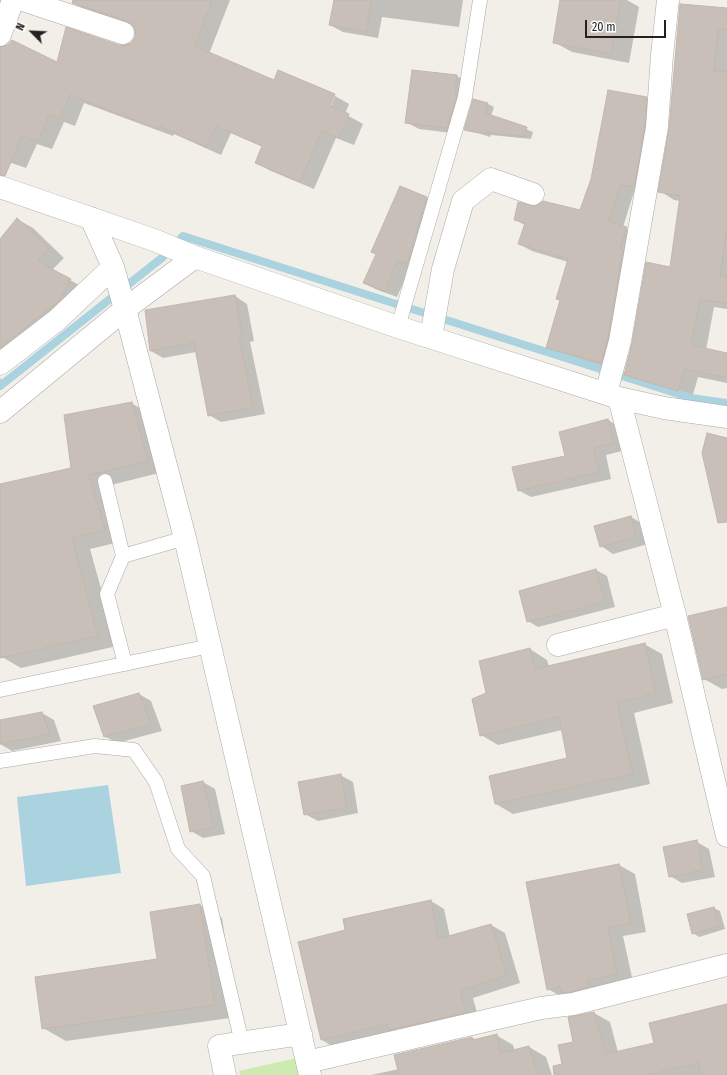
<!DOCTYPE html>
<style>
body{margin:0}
#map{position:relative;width:727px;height:1075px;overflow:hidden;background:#f2efe9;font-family:"Fira Sans Condensed",sans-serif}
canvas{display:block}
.north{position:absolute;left:12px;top:12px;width:40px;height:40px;-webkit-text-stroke:3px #fff;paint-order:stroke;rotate:294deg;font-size:11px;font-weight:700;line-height:16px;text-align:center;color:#222}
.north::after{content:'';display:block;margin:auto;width:14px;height:18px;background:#222;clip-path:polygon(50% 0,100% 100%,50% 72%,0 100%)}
.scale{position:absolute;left:585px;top:20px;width:81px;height:18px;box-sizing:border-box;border:2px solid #222;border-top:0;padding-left:5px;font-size:12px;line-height:14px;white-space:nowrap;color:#222;-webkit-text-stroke:3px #fff;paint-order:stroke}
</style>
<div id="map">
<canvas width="727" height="1075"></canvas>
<div class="north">N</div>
<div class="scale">20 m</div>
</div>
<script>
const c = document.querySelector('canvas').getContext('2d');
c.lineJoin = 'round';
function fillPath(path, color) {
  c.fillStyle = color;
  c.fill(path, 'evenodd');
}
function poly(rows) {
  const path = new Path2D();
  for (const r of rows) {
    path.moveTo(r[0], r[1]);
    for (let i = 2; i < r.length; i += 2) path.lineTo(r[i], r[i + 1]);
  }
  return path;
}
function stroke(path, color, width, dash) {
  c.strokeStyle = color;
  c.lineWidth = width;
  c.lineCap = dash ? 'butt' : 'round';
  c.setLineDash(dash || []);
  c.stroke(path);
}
fillPath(poly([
 [296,1058,300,1075,240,1075,239,1071]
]), '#cdebb0');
fillPath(poly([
 [108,785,121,873,26,886,17,797]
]), '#aad3df');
fillPath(poly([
 [0,0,19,0,2,39,3,48,57,63,119,46,125,46,132,43,136,38,134,26,88,11,73,3,74,0,230,0,209,54,329,111,335,96,349,104,345,114,363,124,354,145,336,138,314,189,271,171,256,163,263,147,231,133,221,155,174,134,173,136,84,103,75,126,64,122,52,149,37,144,26,168,0,159],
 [335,0,463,0,459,27,382,17,378,38,343,32,330,25],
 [561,0,627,0,639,7,629,63,572,52,554,42],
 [727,9,727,309,714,307,706,350,727,354,727,383,698,377,692,398,639,383,625,374,671,268,680,201,674,200,660,191,670,128],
 [413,71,457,76,469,83,460,134,419,129,406,122],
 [646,98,659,105,647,193,634,192,623,227,639,235,614,370,561,355,548,347,561,301,558,299,568,262,532,251,519,244,525,225,515,220,535,207,581,211],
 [488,104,494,107,491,116,533,132,531,139,491,135,490,137,466,129],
 [427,198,438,204,397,297,375,289,364,283],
 [17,219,33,228,64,258,52,270,86,289,0,368,0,241],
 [235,296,247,304,254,341,250,342,265,414,221,422,209,415,196,352,163,358,151,351],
 [0,378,5,385,0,389],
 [131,403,151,414,167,471,107,486,124,541,90,549,117,646,21,668,2,657,0,650,0,485,72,469],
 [608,420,620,427,626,450,606,455,611,479,531,497,518,490,567,457],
 [631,517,643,524,648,544,613,554,601,546],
 [596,570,607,576,615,607,538,627,528,621,520,591],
 [727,608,727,688,722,689,704,679],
 [644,644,662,654,673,703,634,713,650,784,513,814,496,804,569,759,562,730,498,745,481,735,487,693,530,649,547,660,549,667],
 [139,694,151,701,162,731,117,743,104,736],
 [42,713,54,720,61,741,12,751,0,744,0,721],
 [340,775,353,782,358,813,318,821,305,814],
 [203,782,215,789,225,834,203,838,191,831],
 [697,842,709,849,715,877,682,883,670,876],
 [619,865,635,874,646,932,623,936,633,982,564,998,548,989],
 [431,901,444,909,450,937,491,925,505,933,520,983,473,998,479,1020,335,1048,322,1040,347,931],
 [200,905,222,918,237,1017,66,1041,43,1028,158,960],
 [714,908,720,911,725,929,699,937,693,933],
 [727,1004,727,1075,554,1075,564,1071,575,1042,594,1013,610,1022,618,1052,655,1044,650,1024],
 [496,1035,513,1045,515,1051,529,1047,546,1057,552,1075,371,1075,399,1069,472,1038,476,1040]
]), '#0003');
stroke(poly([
 [0,386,163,257,183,236,691,398,727,403]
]), '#aad3df', 8);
const building = poly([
 [73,0,212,0,195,46,274,80,278,70,335,94,330,106,349,114,339,138,322,131,300,182,255,163,262,146,216,126,206,147,159,126,158,129,70,95,60,119,49,115,38,141,22,136,5,176,0,175,0,47,8,45,12,40,57,62,66,27,119,45,125,45,131,43,135,37,135,30,133,25,127,21,72,3,73,0],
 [334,0,372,0,366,32,329,25,334,0],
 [560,0,621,0,611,54,553,43,560,0],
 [680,4,727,8,727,30,718,29,714,71,727,72,727,229,720,276,727,277,727,303,700,300,691,345,727,353,727,378,684,369,678,391,624,375,632,343,646,262,670,267,680,196,658,192,669,128,680,4],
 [412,70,457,75,455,94,457,95,447,128,405,123,412,70],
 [608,90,647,97,645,126,634,187,621,185,609,221,627,227,620,248,623,250,608,338,601,363,546,348,560,300,556,299,568,259,518,244,525,223,514,220,518,202,535,206,543,201,580,210,591,179,608,90],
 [473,99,488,103,485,113,527,127,525,137,485,132,484,134,464,130,473,99],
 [400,186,427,197,407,264,397,261,385,291,363,283,376,254,371,252,400,186],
 [17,218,49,248,37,261,71,279,59,301,0,348,0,239,17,218],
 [235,295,242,334,239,335,253,407,208,416,194,343,150,351,145,310,235,295],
 [132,402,148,461,89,475,105,530,72,538,98,636,0,658,0,484,71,468,64,415,132,402],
 [608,419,614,443,594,448,599,472,518,491,512,467,565,456,559,432,608,419],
 [707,433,727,438,727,522,718,523,702,453,707,433],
 [631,516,636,537,600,547,594,526,631,516],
 [596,569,605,602,527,622,519,591,596,569],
 [727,607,727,674,703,680,688,616,727,607],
 [645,643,656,693,617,703,633,774,495,804,489,776,567,758,559,717,480,736,472,699,486,693,479,661,530,648,535,669,645,643],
 [139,693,151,724,104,737,93,706,139,693],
 [42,712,50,734,0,744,0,720,42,712],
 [341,774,347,807,304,815,298,782,341,774],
 [203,781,214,827,190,832,181,786,203,781],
 [697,840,703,870,669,877,663,847,697,840],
 [619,864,631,923,608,928,617,974,587,981,588,987,571,992,562,993,560,987,547,990,526,882,619,864],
 [431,900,438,939,491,924,507,975,460,991,466,1013,389,1030,387,1024,321,1040,298,942,345,930,343,919,431,900],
 [200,904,215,1005,42,1029,35,977,157,959,150,912,200,904],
 [714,907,719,926,692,934,687,914,714,907],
 [727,1004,727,1075,701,1075,698,1063,648,1075,554,1075,553,1066,562,1064,558,1045,573,1042,568,1017,594,1012,606,1054,654,1043,649,1023,727,1004],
 [497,1034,501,1053,529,1046,538,1075,399,1075,394,1055,472,1037,473,1040,497,1034]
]);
fillPath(building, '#c7bfb8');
stroke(building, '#c4b6ab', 1);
const service = poly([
 [398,327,465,97,480,0],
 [105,481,123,556],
 [125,664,107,594,123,556,185,538],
 [0,690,210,646],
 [0,761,95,746,134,750,156,782,178,849,203,876,242,1043]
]);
const minor = poly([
 [23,0,123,33],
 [0,35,13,0],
 [0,187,154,240,195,257,398,327,619,398,664,408,727,417],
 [91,218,113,267,125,309,185,538,310,1075],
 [431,337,443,269,463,201,491,179,533,194],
 [0,364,57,320,113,267],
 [606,393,620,341,657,127,662,55,668,0],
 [619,398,675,615,727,836],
 [0,412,125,309,195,257],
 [558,645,675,615],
 [307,1062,541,1008,573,1004,727,965],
 [225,1075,219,1046,301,1034]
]);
stroke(service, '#a9a9a9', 15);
stroke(minor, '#a9a9a9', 23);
stroke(service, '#fff', 14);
stroke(minor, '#fff', 22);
</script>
